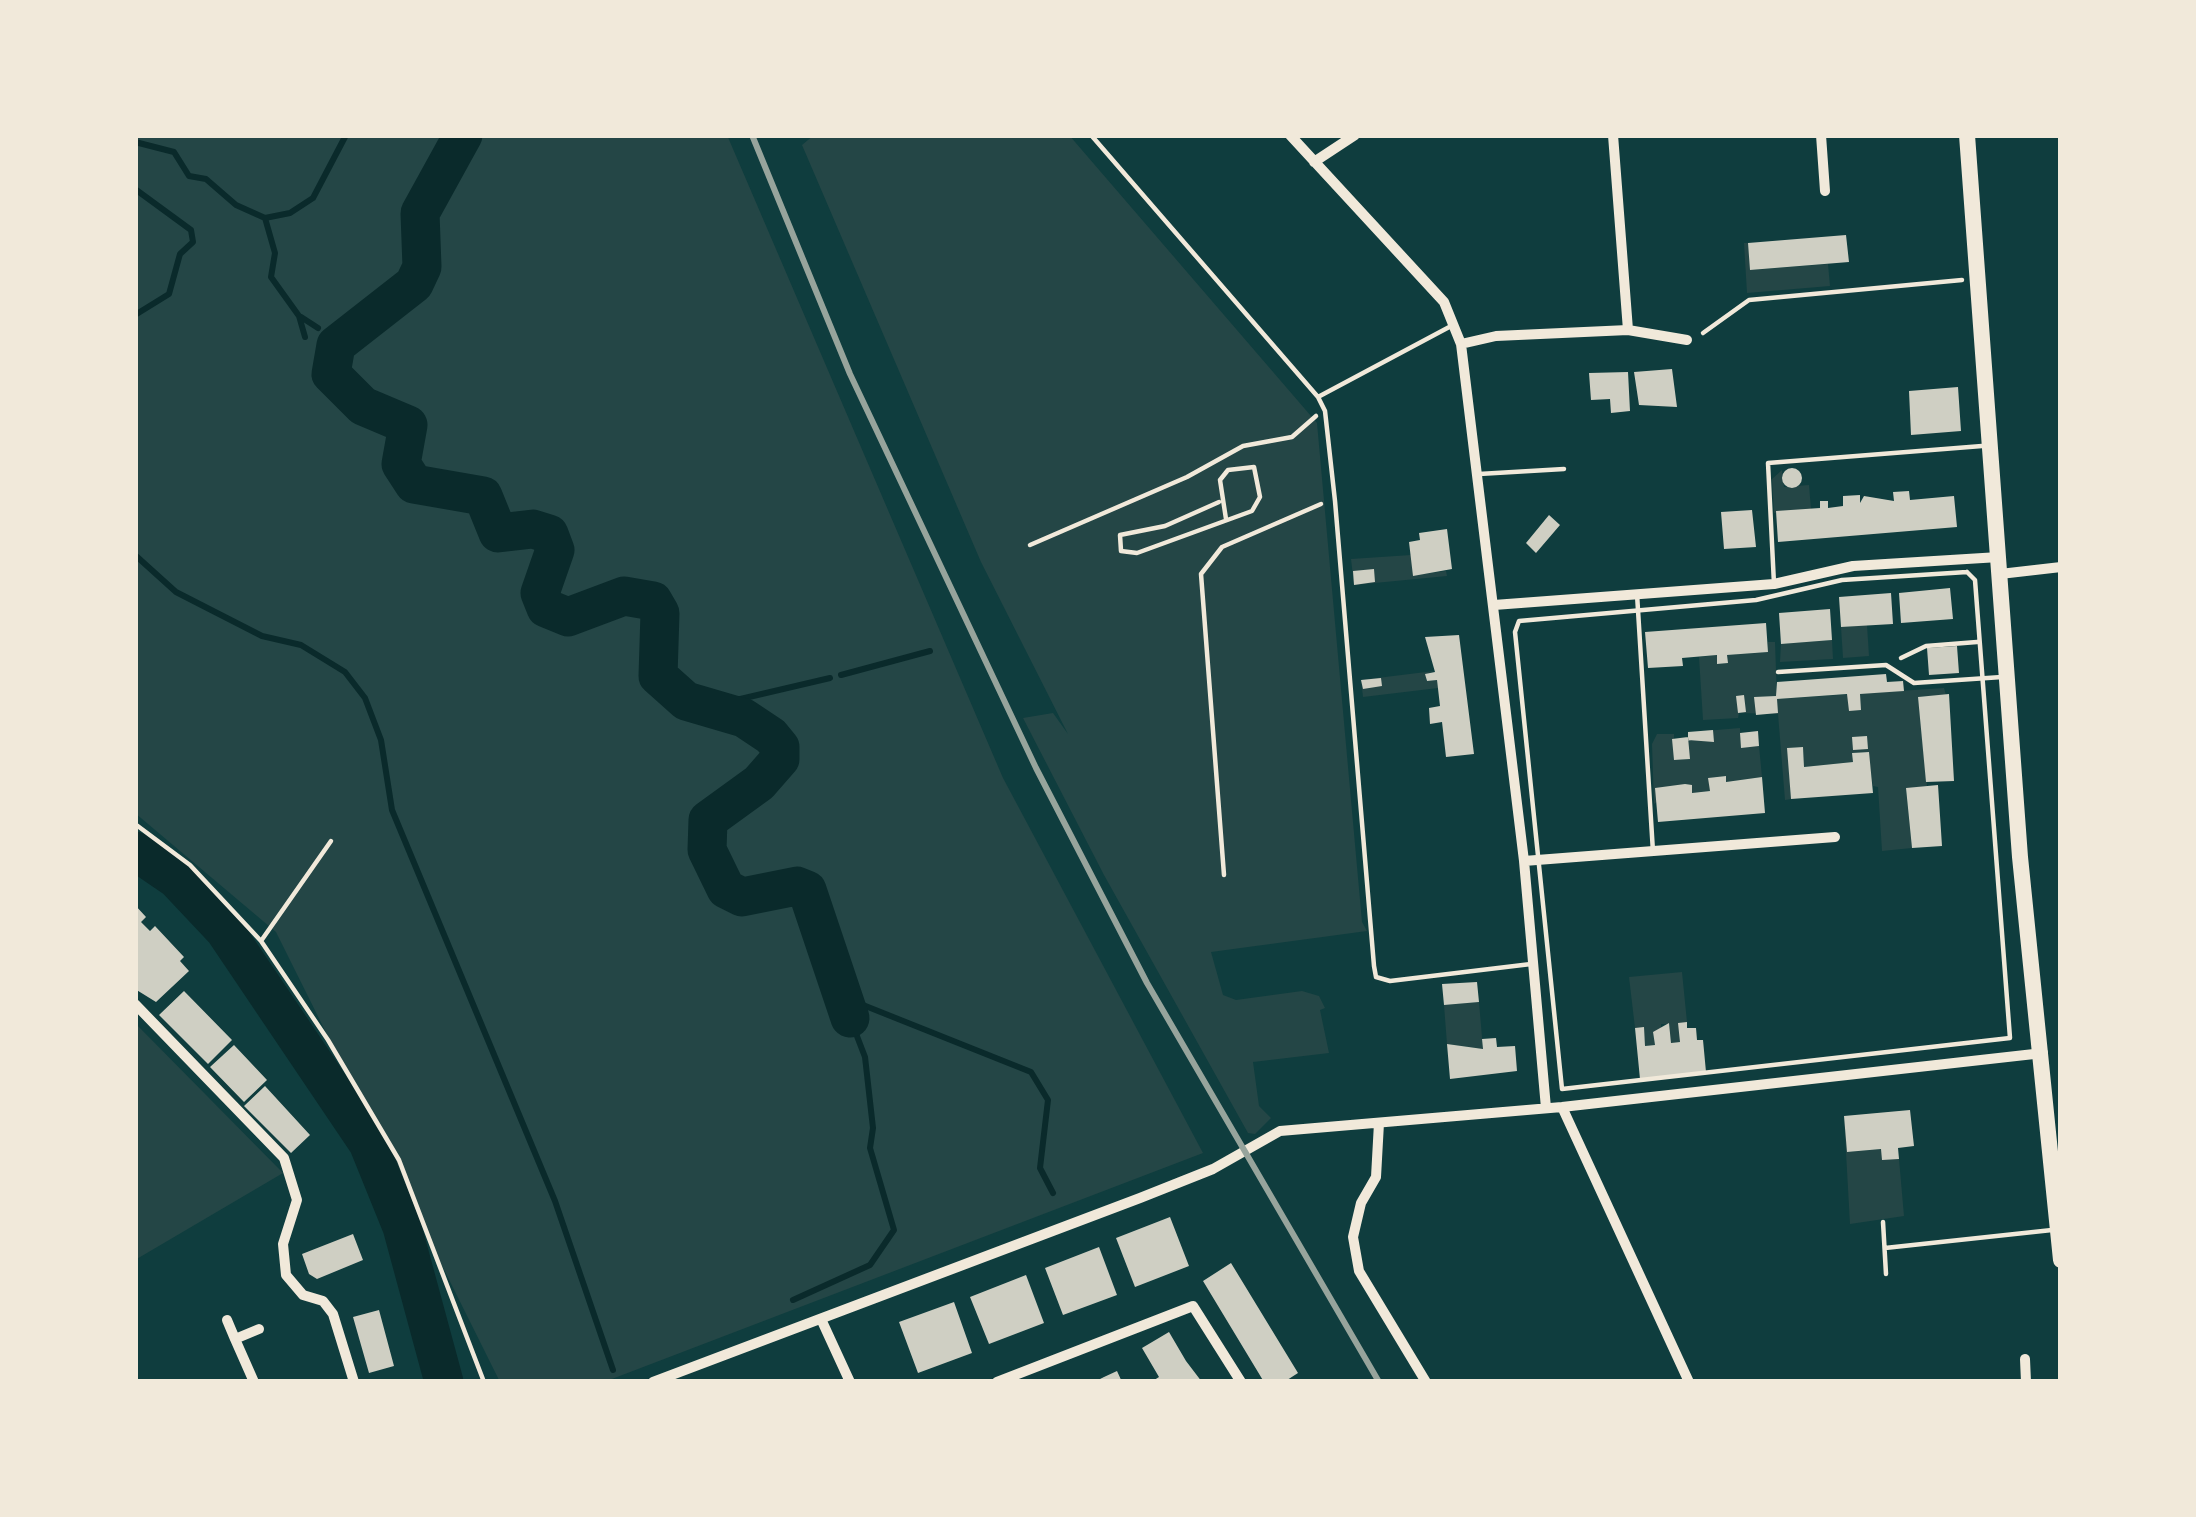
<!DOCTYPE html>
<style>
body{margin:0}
#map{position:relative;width:2196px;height:1517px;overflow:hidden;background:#0f3d3e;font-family:"IBM Plex Sans",sans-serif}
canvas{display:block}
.frame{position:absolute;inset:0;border:138px solid #f1e9da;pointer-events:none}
</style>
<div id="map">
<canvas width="2196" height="1517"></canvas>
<div class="frame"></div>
</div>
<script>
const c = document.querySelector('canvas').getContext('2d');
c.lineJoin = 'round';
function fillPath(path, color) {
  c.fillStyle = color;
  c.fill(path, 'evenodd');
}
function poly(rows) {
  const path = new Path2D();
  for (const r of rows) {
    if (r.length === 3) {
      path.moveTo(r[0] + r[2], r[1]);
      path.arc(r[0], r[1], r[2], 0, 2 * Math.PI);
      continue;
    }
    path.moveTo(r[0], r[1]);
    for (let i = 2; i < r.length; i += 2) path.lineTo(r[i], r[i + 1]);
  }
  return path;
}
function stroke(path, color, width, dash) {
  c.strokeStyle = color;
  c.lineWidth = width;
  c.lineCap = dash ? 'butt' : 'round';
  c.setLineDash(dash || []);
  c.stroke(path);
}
fillPath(poly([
 [135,135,727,135,1003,778,1203,1153,604,1382,500,1382,276,932,135,813],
 [814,135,1069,135,1317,423,1362,922,1367,931,1211,952,1223,995,1236,1000,1302,991,1319,996,1325,1008,1320,1010,1329,1053,1253,1062,1259,1106,1271,1118,1255,1134,1248,1133,1104,875,1023,718,1053,713,1068,734,981,562,802,145],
 [1744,243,1748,243,1751,270,1828,264,1830,286,1747,293],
 [1782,470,1784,487,1809,485,1811,509,1774,513,1772,479],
 [1411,555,1414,575,1446,571,1447,576,1354,585,1351,559],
 [1867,625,1869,656,1843,658,1841,627],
 [1832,640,1833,659,1780,662,1781,644],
 [1768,642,1775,642,1777,699,1944,688,1946,695,1918,697,1927,786,1906,789,1912,848,1882,851,1878,787,1873,786,1868,752,1853,753,1853,762,1804,767,1803,747,1788,748,1791,799,1785,800,1778,714,1739,713,1738,718,1703,720,1699,657,1717,655,1718,664,1727,663,1727,655,1768,652],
 [1434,671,1426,674,1426,681,1437,680,1438,688,1363,697,1361,680],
 [1740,728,1741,747,1759,746,1762,777,1726,782,1725,776,1709,778,1710,791,1692,793,1679,785,1654,804,1652,744,1657,734,1674,734,1674,760,1689,759,1688,740,1705,739,1705,731],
 [1682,972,1687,1022,1680,1042,1671,1043,1669,1024,1661,1024,1661,1031,1653,1033,1655,1045,1645,1046,1643,1028,1635,1028,1629,977],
 [1479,1002,1483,1049,1447,1044,1444,1005],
 [135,1023,283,1173,135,1260],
 [1844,1116,1848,1152,1881,1149,1899,1159,1904,1216,1850,1224]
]), '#244646');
stroke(poly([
 [135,142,174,152,189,176,206,179,236,205,265,218,290,213,313,198,346,135],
 [135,189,191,230,193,242,180,254,169,294,135,315],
 [265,218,275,253,271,277,299,316,305,337],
 [301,317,318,328],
 [135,555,176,592,262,636,301,645,345,672,365,698,381,740,392,810,555,1201,613,1370],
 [841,675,930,651],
 [702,708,830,678],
 [844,992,853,1001,1031,1072,1048,1100,1040,1168,1053,1193],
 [793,1300,870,1265,894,1230,870,1148,873,1128,865,1057,850,1018]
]), '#0a2a2b', 6);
stroke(poly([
 [463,135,420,213,422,267,414,284,336,345,331,374,363,406,408,425,401,464,414,484,483,496,498,533,533,529,549,534,555,550,540,593,546,608,568,617,624,596,653,601,660,613,658,676,686,701,744,718,771,736,780,747,780,759,759,783,708,820,707,850,726,889,742,897,797,886,807,890,850,1018],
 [135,851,176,879,225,931,368,1143,402,1227,444,1382]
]), '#0a2a2b', 39);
fillPath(poly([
 [1846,235,1849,262,1750,270,1748,243],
 [1672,369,1677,407,1639,405,1634,372],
 [1628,372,1630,411,1611,413,1610,399,1591,400,1589,373],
 [1958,387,1961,431,1911,435,1909,391],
 [1792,478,10],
 [1909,491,1910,500,1954,496,1957,527,1778,542,1776,511,1820,508,1820,501,1828,501,1828,508,1843,506,1843,496,1860,495,1860,503,1864,496,1894,501,1893,492],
 [1752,510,1756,547,1724,549,1721,512],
 [1549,515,1560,525,1536,553,1526,543],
 [1447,529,1452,569,1413,576,1409,542,1420,540,1419,533],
 [1374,569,1375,582,1354,585,1353,571],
 [1950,588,1953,619,1901,623,1899,593],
 [1891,593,1893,624,1841,627,1839,597],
 [1830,609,1832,640,1781,644,1779,613],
 [1766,623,1768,652,1727,655,1728,663,1717,664,1717,655,1682,658,1683,666,1648,668,1645,632],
 [1459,635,1474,754,1446,757,1442,722,1430,724,1429,708,1440,706,1437,680,1427,681,1425,674,1435,672,1425,637],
 [1957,646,1959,673,1929,675,1927,648],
 [1886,674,1887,682,1903,681,1904,691,1860,694,1861,710,1849,711,1847,694,1777,699,1778,713,1756,715,1754,697,1776,696,1777,682],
 [1381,678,1382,686,1363,689,1361,680],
 [1949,694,1954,781,1926,782,1918,697],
 [1744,695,1746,712,1738,713,1736,696],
 [1713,730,1714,742,1688,740,1688,732],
 [1758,731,1759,746,1741,748,1740,733],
 [1867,736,1868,749,1853,750,1852,737],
 [1688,737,1690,759,1674,760,1672,739],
 [1803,747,1804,767,1853,762,1852,753,1869,752,1873,793,1791,799,1787,748],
 [1726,776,1726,782,1762,777,1765,813,1658,822,1655,788,1685,784,1692,785,1692,793,1710,791,1708,778],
 [1938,785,1942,846,1912,848,1906,788],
 [135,905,146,917,141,922,150,931,155,926,184,957,180,961,189,971,156,1002,135,989],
 [1477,982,1479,1002,1444,1005,1442,984],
 [184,991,232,1040,208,1064,159,1015],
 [1687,1022,1687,1028,1696,1028,1697,1040,1703,1040,1706,1072,1640,1079,1635,1028,1644,1027,1645,1046,1655,1045,1653,1032,1669,1023,1671,1043,1680,1042,1678,1023],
 [1496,1038,1497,1047,1515,1046,1517,1071,1450,1079,1447,1044,1483,1049,1482,1039],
 [234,1045,267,1080,244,1102,210,1067],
 [265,1086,310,1135,291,1153,244,1106],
 [1910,1110,1914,1146,1898,1148,1899,1159,1882,1160,1881,1149,1847,1152,1844,1116],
 [1170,1217,1189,1266,1135,1287,1116,1238],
 [353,1234,363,1260,317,1279,309,1274,302,1254],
 [1099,1247,1117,1295,1063,1315,1045,1268],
 [1231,1263,1298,1373,1284,1382,1264,1382,1203,1281],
 [1026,1275,1044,1323,989,1344,970,1297],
 [954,1302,972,1353,918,1373,899,1322],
 [379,1310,394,1366,369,1373,353,1317],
 [1169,1332,1186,1361,1202,1382,1151,1382,1159,1377,1142,1348],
 [1117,1371,1122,1382,1094,1382,1104,1377]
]), '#cfcfc3');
stroke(poly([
 [1703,333,1749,300,1962,280],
 [1219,502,1165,526,1120,535,1121,551,1137,553,1252,511,1260,497,1254,467,1228,470,1220,480,1226,519],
 [1030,545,1187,477,1243,446,1292,437,1316,416],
 [1967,572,1975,580,2010,1038,1562,1089,1515,632,1519,621,1756,600,1842,580,1967,572],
 [1901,658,1926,646,1977,642],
 [135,824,190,865,261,941,328,1040,399,1160,484,1382],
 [1224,875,1201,574,1222,547,1321,504],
 [261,941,331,841]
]), '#f1e9da', 4.5);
stroke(poly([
 [1091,135,1318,397],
 [1453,325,1318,397,1325,411,1335,501,1374,966,1376,977,1390,981,1531,964],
 [1479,474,1564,469],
 [1774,584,1768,463,1982,446],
 [1637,594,1653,852],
 [1778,672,1886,665,1914,683,2002,677],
 [1883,1222,1886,1274],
 [1885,1248,2052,1230]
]), '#f1e9da', 4.5);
stroke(poly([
 [1290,135,1444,302,1461,344,1524,861,1546,1108],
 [1613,135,1628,330],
 [1821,135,1825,191],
 [1314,162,1355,135],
 [1461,344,1496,336,1628,330,1687,340],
 [2000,574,2061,567],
 [1494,605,1774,584,1853,566,1999,557],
 [1524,861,1835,837],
 [135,1004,284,1158,297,1200,283,1244,286,1275,303,1295,323,1301,333,1314,354,1382],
 [1562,1107,1689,1382],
 [1379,1123,1376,1177,1361,1203,1353,1237,1359,1271,1426,1382],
 [821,1319,850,1382],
 [227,1320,235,1339],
 [2025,1359,2026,1382],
 [254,1382,235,1339,259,1329],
 [653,1382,1140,1198,1213,1169,1280,1131,1562,1107,2043,1053],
 [997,1382,1193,1306,1241,1382]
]), '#f1e9da', 10);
stroke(poly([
 [1967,135,2020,857,2061,1260]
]), '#f1e9da', 16);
stroke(poly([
 [752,135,850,374,1036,768,1147,983,1379,1382]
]), '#97a49c', 6);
</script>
